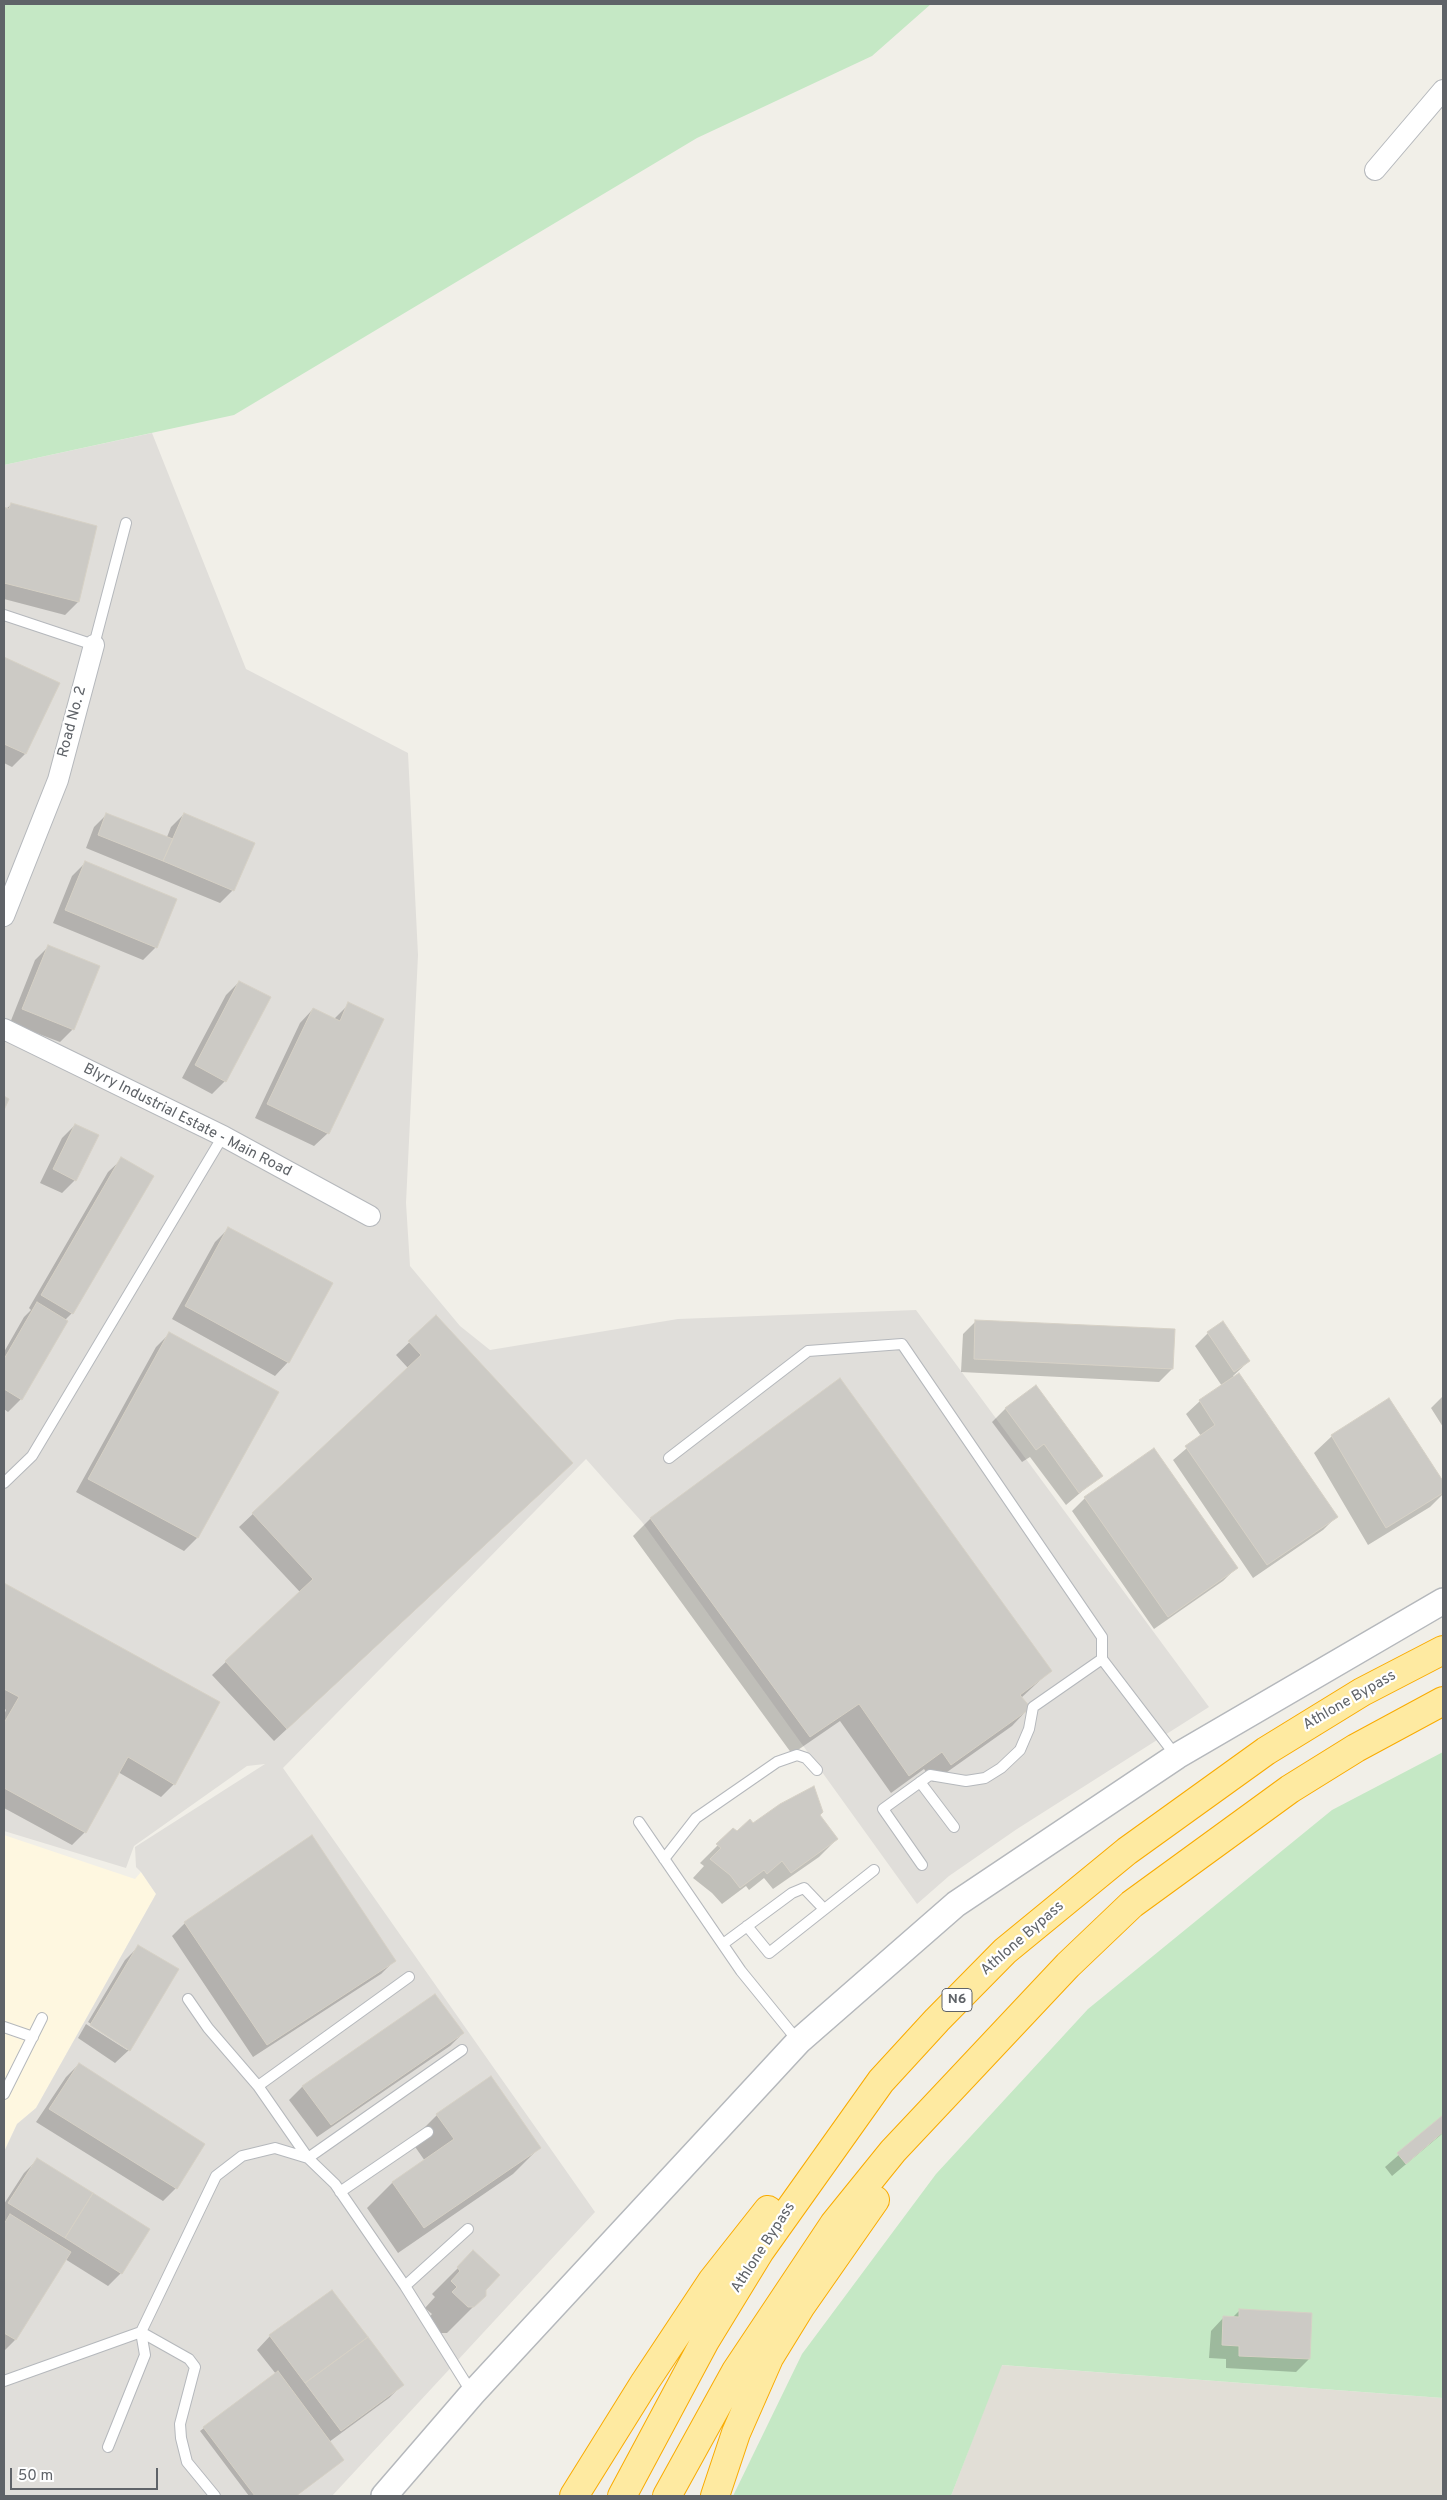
<!DOCTYPE html>
<style>
body{margin:0}
#map{position:relative;width:1447px;height:2500px;overflow:hidden;background:#f1efe8;font-family:Overpass,sans-serif}
canvas{display:block}
.frame{position:absolute;inset:0;border:5px solid #5f6368;pointer-events:none}
.scale{position:absolute;left:10px;top:2468px;width:148px;height:22px;box-sizing:border-box;border:2px solid #5f6368;border-top:0;padding-left:6px;font-size:15px;line-height:18px;white-space:nowrap;color:#5f6368;-webkit-text-stroke:4px #fff;paint-order:stroke}
</style>
<div id="map">
<canvas width="1447" height="2500"></canvas>
<div class="frame"></div>
<div class="scale">50 m</div>
</div>
<script>
const c = document.querySelector('canvas').getContext('2d');
c.lineJoin = 'round';
function fillPath(path, color) {
  c.fillStyle = color;
  c.fill(path, 'evenodd');
}
function poly(rows) {
  const path = new Path2D();
  for (const r of rows) {
    path.moveTo(r[0], r[1]);
    for (let i = 2; i < r.length; i += 2) path.lineTo(r[i], r[i + 1]);
  }
  return path;
}
function stroke(path, color, width, dash) {
  c.strokeStyle = color;
  c.lineWidth = width;
  c.lineCap = dash ? 'butt' : 'round';
  c.setLineDash(dash || []);
  c.stroke(path);
}
function drawText(font, color, halo, rows, align = 'center') {
  c.font = font + ' Overpass,sans-serif';
  c.lineWidth = 4.5;
  c.setLineDash([]);
  c.textBaseline = 'middle';
  c.strokeStyle = halo;
  c.fillStyle = color;
  for (const [text, x, y, turn = 0] of rows) {
    c.save();
    c.translate(x, y);
    c.rotate((+turn || 0) * Math.PI / 180);
    c.textAlign = isNaN(turn) ? turn : align;
    if (halo) c.strokeText(text, 0, 0);
    c.fillText(text, 0, 0);
    c.restore();
  }
}
fillPath(poly([
 [4,1835,135,1879,141,1872,156,1894,36,2108,17,2124,4,2151]
]), '#fef7e0');
fillPath(poly([
 [152,433,246,669,408,753,418,955,406,1203,410,1266,460,1326,490,1350,678,1319,916,1310,1209,1707,1017,1829,949,1876,917,1904,642,1522,586,1459,283,1768,595,2212,332,2496,4,2496,4,2152,17,2124,36,2108,156,1894,141,1872,136,1867,135,1847,265,1764,247,1766,134,1846,126,1868,4,1831,4,465]
]), '#e0deda');
fillPath(poly([
 [1001,2365,1443,2398,1443,2496,951,2496]
]), '#e1ded6');
fillPath(poly([
 [4,4,931,4,872,56,697,138,234,415,4,465],
 [1443,1752,1443,2398,1002,2365,951,2496,733,2496,802,2354,936,2174,1088,2009,1332,1810]
]), '#c5e8c5');
fillPath(poly([
 [12,504,95,527,78,602,65,615,4,599,4,508,6,509],
 [4,658,58,683,25,754,12,767,4,763],
 [107,814,167,837,171,827,184,814,233,890,220,903,86,848,94,827],
 [86,862,156,947,143,960,53,923,72,876],
 [49,946,73,1029,60,1042,10,1023,35,960],
 [239,982,225,1081,212,1094,182,1078,226,995],
 [349,1004,382,1020,328,1133,314,1146,255,1118,300,1023,313,1009,334,1019],
 [75,1125,75,1180,62,1193,40,1183,62,1138],
 [122,1159,72,1313,65,1320,21,1399,8,1412,4,1409,4,1352,24,1317,31,1310,29,1308,108,1172],
 [228,1229,288,1362,275,1376,172,1319,215,1242],
 [436,1317,559,1476,274,1741,212,1675,300,1592,239,1527,408,1368,396,1355],
 [976,1321,1172,1369,1159,1382,961,1372,963,1334],
 [1208,1333,1249,1361,1233,1376,1336,1517,1323,1530,1253,1578,1173,1460,1201,1436,1186,1414,1200,1401,1222,1386,1195,1346],
 [169,1334,197,1538,184,1551,76,1492,156,1347],
 [840,1380,1050,1671,1021,1698,1029,1708,1012,1726,933,1782,924,1769,891,1793,840,1721,792,1754,633,1536,650,1519],
 [1036,1387,1101,1475,1066,1505,1030,1457,1022,1462,992,1422,1005,1409],
 [1443,1396,1443,1427,1431,1408],
 [1389,1399,1443,1483,1443,1494,1430,1507,1368,1545,1314,1453,1332,1436],
 [1085,1498,1236,1568,1223,1581,1154,1629,1072,1511],
 [4,1584,218,1703,174,1784,161,1797,118,1772,85,1832,72,1845,4,1808,4,1715,6,1710,4,1708],
 [818,1815,837,1839,819,1857,773,1889,764,1878,749,1890,746,1886,722,1904,712,1893,693,1878,704,1866,700,1863,733,1830,737,1833,753,1824],
 [185,1923,394,1961,381,1974,253,2057,172,1936],
 [138,1947,129,2050,115,2063,78,2038,86,2024,127,2050,127,2047,88,2022,125,1960],
 [434,1996,463,2033,450,2046,317,2137,289,2100,302,2087],
 [79,2064,176,2188,163,2201,36,2122,66,2077],
 [437,2115,539,2148,513,2174,398,2253,367,2208,393,2182,425,2161,411,2141],
 [1443,2116,1443,2133,1392,2176,1385,2167],
 [37,2160,121,2273,108,2286,65,2259,15,2340,4,2351,4,2204,24,2173],
 [474,2252,484,2296,447,2333,441,2333,427,2319,432,2314,425,2308,435,2297,432,2294],
 [1240,2310,1309,2359,1296,2372,1226,2368,1226,2359,1209,2358,1211,2331,1224,2317,1232,2318],
 [270,2336,402,2385,389,2398,329,2442,338,2464,296,2496,249,2496,200,2431,276,2374,257,2350]
]), '#0003');
const building = poly([
 [11,503,97,526,79,602,4,583,4,507,9,509,11,503],
 [4,657,60,683,26,754,4,744,4,657],
 [106,813,173,839,163,861,98,835,106,813],
 [184,813,255,843,234,891,163,861,184,813],
 [85,861,177,899,157,948,65,910,85,861],
 [48,945,100,966,74,1030,22,1009,48,945],
 [239,981,271,997,226,1082,195,1065,239,981],
 [348,1002,384,1019,329,1134,267,1104,313,1008,340,1021,348,1002],
 [4,1096,9,1099,4,1110,4,1096],
 [75,1124,99,1135,76,1181,53,1169,75,1124],
 [121,1157,154,1176,73,1314,41,1295,121,1157],
 [228,1227,333,1283,289,1363,185,1306,228,1227],
 [37,1302,68,1321,22,1400,4,1389,4,1359,37,1302],
 [436,1315,573,1463,287,1729,225,1661,313,1579,252,1513,421,1355,408,1341,436,1315],
 [975,1320,1175,1329,1173,1369,974,1359,975,1320],
 [1223,1321,1250,1361,1234,1372,1207,1332,1223,1321],
 [169,1332,279,1392,198,1538,88,1479,169,1332],
 [1239,1373,1338,1517,1267,1565,1185,1446,1215,1425,1199,1400,1239,1373],
 [840,1378,1052,1671,1020,1695,1031,1708,951,1765,942,1752,909,1776,859,1704,810,1737,650,1518,840,1378],
 [1036,1385,1103,1476,1079,1493,1044,1444,1036,1450,1005,1408,1036,1385],
 [1389,1398,1443,1481,1443,1493,1386,1528,1331,1435,1389,1398],
 [1154,1448,1238,1568,1168,1617,1084,1497,1154,1448],
 [4,1583,220,1702,175,1785,128,1757,86,1833,4,1788,4,1723,19,1697,4,1689,4,1583],
 [814,1786,823,1812,820,1815,838,1839,791,1873,782,1861,767,1874,764,1870,740,1888,730,1875,710,1859,721,1848,716,1844,733,1828,737,1831,750,1819,753,1823,780,1804,814,1786],
 [312,1835,396,1961,267,2045,184,1922,312,1835],
 [138,1945,179,1969,130,2051,90,2025,138,1945],
 [435,1994,464,2033,331,2125,302,2086,435,1994],
 [79,2063,205,2144,177,2189,49,2109,79,2063],
 [491,2076,541,2148,424,2228,392,2182,454,2139,436,2114,491,2076],
 [1443,2115,1443,2132,1406,2164,1397,2153,1443,2115],
 [37,2158,93,2193,65,2238,8,2203,37,2158],
 [93,2193,150,2229,122,2274,65,2238,93,2193],
 [10,2214,71,2252,16,2340,4,2333,4,2224,10,2214],
 [473,2250,500,2275,486,2290,486,2296,474,2307,468,2307,452,2292,457,2287,451,2281,460,2271,457,2267,473,2250],
 [332,2290,368,2337,305,2383,269,2335,332,2290],
 [1239,2309,1312,2313,1310,2359,1239,2356,1239,2346,1222,2345,1223,2316,1239,2317,1239,2309],
 [368,2337,404,2385,341,2431,305,2383,368,2337],
 [278,2371,344,2460,296,2496,255,2496,203,2427,278,2371]
]);
fillPath(building, '#cccac5');
stroke(building, '#d6d1c6', 1);
const service = poly([
 [4,615,94,645,126,523],
 [669,1458,808,1351,902,1344,1102,1637,1102,1659,1176,1756],
 [4,1483,32,1456,223,1136],
 [920,1782,954,1827],
 [639,1822,741,1971,798,2041],
 [664,1859,696,1818,777,1762,797,1755,806,1758,817,1770],
 [922,1865,883,1809,930,1775,966,1781,985,1778,1001,1768,1020,1750,1029,1729,1033,1707,1102,1659],
 [747,1926,769,1953,874,1870],
 [723,1944,792,1893,804,1888,824,1909],
 [188,1999,208,2028,258,2086,308,2158,462,2050],
 [4,2027,33,2037],
 [258,2086,409,1977],
 [4,2094,42,2018],
 [340,2192,428,2132],
 [405,2286,468,2229],
 [4,2381,141,2332,216,2176,242,2156,275,2148,308,2158,335,2184,405,2286,472,2393],
 [108,2447,145,2355,141,2332,189,2359,195,2367,180,2424,181,2438,187,2462,215,2496]
]);
const minor = poly([
 [1375,170,1443,90],
 [4,916,58,780,94,645],
 [4,1029,223,1136,370,1216]
]);
const tertiary = poly([
 [384,2496,472,2394,799,2041,956,1904,1177,1756,1443,1601]
]);
const trunk = poly([
 [574,2496,645,2382,712,2281,768,2210],
 [622,2496,705,2341,760,2251,881,2081,937,2020,1005,1951,1127,1851,1266,1751,1362,1692,1443,1650],
 [667,2496,736,2371,834,2224,893,2151,1068,1965,1132,1904,1290,1789,1356,1748,1443,1701],
 [715,2496,736,2433,769,2358,801,2306,875,2200]
]);
stroke(service, '#b5b8bc', 12);
stroke(minor, '#b5b8bc', 22);
stroke(tertiary, '#b5b8bc', 28);
stroke(trunk, '#f9ab00', 30);
stroke(service, '#fff', 10);
stroke(minor, '#fff', 20);
stroke(tertiary, '#fff', 25);
stroke(trunk, '#feeaa1', 28);
for (const [x, y, w] of [
 [957,2000,30]
]) {
  const box = new Path2D();
  box.roundRect(x - w / 2, y - 11.5, w, 23, 4);
  c.fillStyle = '#fff';
  c.fill(box);
  stroke(box, '#5f6368', 1);
}
drawText('bold 14px', '#5f6368', null, [
 ["N6",957,2000]
]);
drawText('15px', '#5f6368', '#fff', [
 ["Road No. 2",73,722,-75],
 ["Blyry Industrial Estate - Main Road",187,1121,27],
 ["Athlone Bypass",1350,1701,-30],
 ["Athlone Bypass",1023,1939,-41],
 ["Athlone Bypass",764,2248,-57]
]);
</script>
